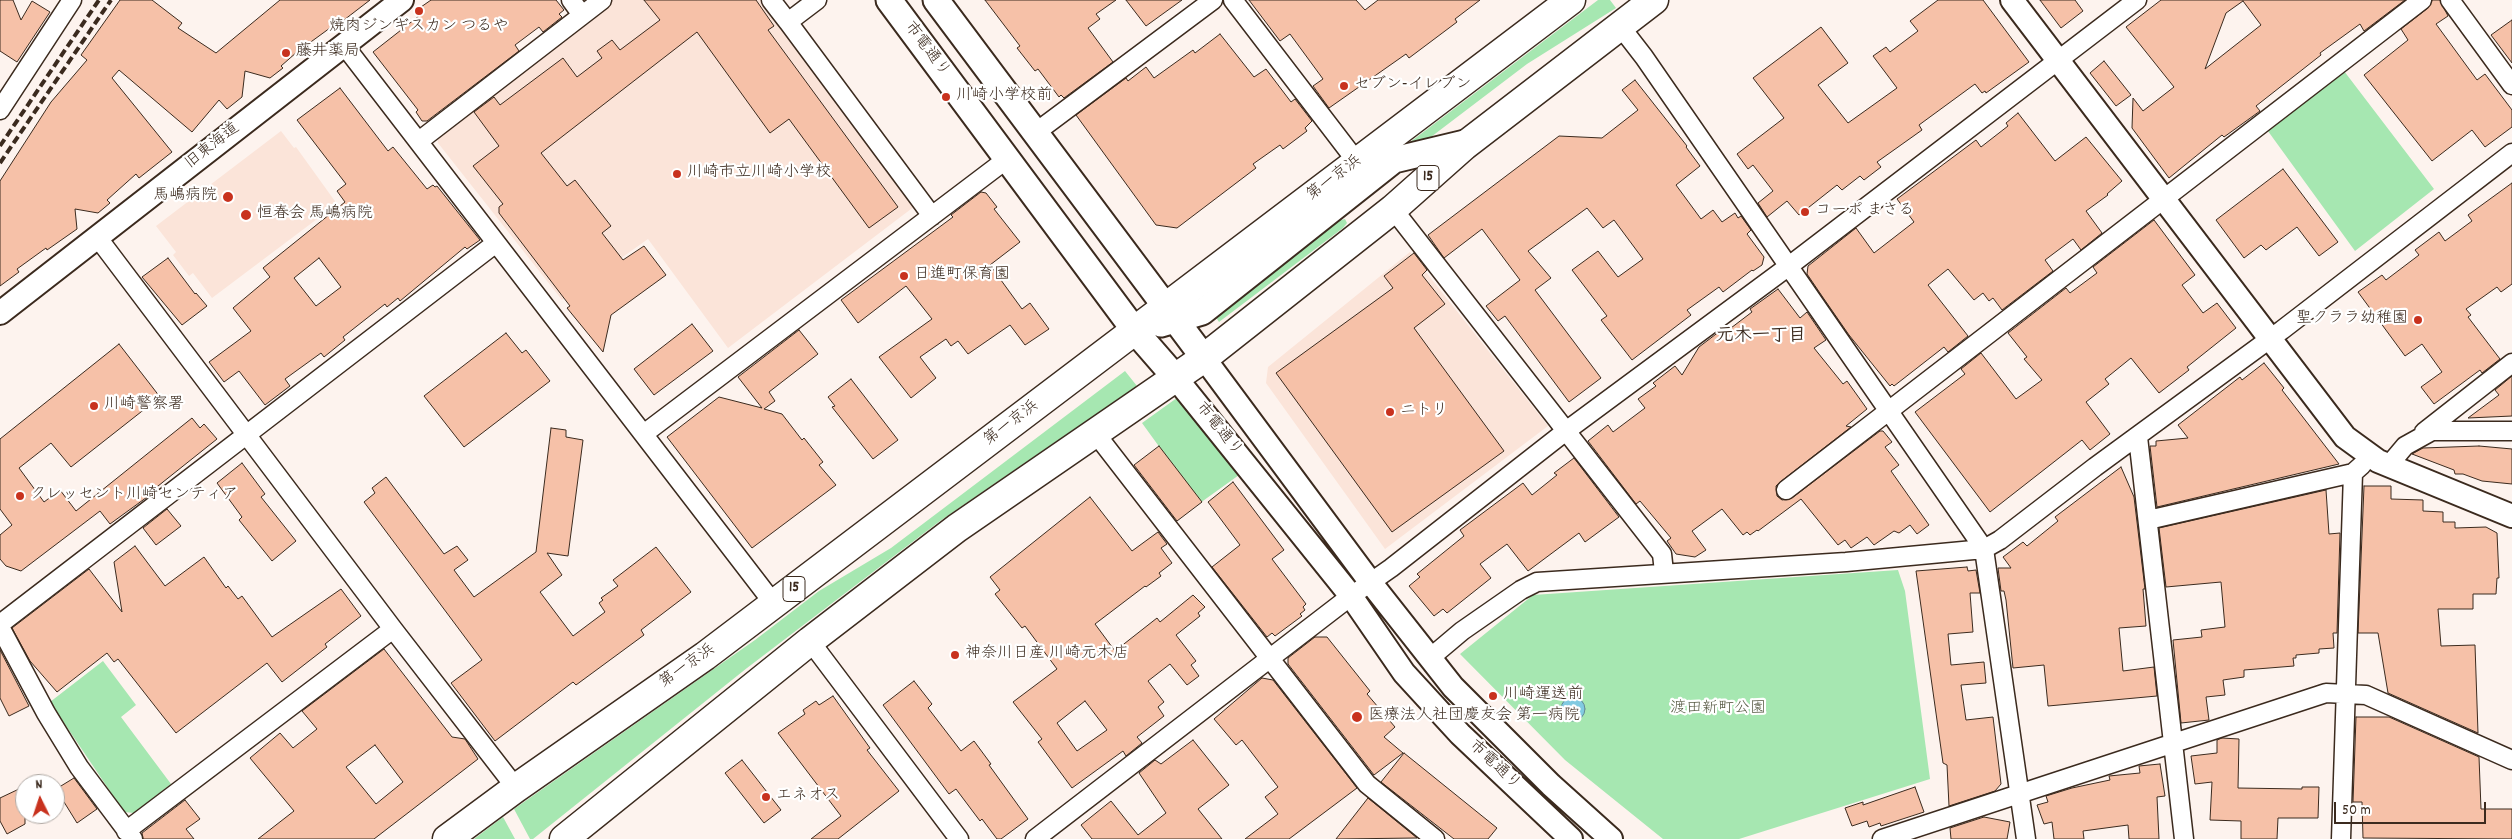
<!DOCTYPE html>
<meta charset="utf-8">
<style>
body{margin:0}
#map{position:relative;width:2512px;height:839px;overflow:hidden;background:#fdf3ee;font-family:Dekko,sans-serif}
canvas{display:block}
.north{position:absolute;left:15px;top:774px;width:50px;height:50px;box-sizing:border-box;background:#fff;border:1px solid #b1aaa5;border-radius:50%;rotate:356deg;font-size:14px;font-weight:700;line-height:20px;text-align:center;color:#3b2a1e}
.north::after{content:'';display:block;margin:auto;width:18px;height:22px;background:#c8321e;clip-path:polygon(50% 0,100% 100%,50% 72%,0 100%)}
.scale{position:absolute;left:2334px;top:802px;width:152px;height:22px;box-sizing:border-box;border:2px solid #3b2a1e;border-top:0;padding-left:6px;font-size:15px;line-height:18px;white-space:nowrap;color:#3b2a1e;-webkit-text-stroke:4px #fff;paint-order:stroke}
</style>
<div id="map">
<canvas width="2512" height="839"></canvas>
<div class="north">N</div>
<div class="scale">50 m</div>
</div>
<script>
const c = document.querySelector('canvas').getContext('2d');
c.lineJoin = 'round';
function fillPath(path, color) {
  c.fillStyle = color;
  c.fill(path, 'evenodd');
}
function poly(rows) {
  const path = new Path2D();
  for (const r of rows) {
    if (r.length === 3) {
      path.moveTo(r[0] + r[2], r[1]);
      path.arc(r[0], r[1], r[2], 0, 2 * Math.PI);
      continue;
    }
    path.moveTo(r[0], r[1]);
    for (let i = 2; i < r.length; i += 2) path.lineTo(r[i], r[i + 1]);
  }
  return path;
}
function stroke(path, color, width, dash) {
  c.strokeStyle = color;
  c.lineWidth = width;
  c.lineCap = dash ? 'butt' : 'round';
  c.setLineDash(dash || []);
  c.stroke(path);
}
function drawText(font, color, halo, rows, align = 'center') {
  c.font = font + ' Dekko,"Klee One",sans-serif';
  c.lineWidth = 4.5;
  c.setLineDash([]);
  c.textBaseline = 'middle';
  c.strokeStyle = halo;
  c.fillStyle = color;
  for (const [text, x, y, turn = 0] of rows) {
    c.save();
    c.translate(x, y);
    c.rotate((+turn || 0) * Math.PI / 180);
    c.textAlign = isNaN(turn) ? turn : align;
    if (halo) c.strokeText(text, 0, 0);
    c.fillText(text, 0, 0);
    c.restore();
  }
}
fillPath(poly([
 [612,0,761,0,915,206,728,348,648,239,562,300,438,143,437,133],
 [281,131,294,148,296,147,337,204,212,298,193,273,189,276,173,255,176,252,156,226],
 [1410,252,1548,426,1385,549,1266,383,1268,367]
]), '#fbe4d9');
fillPath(poly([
 [1598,0,1610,0,1616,8,1527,64,1219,298,1217,288],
 [2344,71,2434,189,2355,251,2265,127],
 [1345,219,1347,223,1343,228,1219,322,1214,314,1338,221],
 [1125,371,1137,386,940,521,747,668,533,839,530,839,514,809,755,640,819,591,891,548],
 [1181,395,1239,475,1200,503,1142,423],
 [1898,570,1905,591,1930,779,1739,839,1663,839,1565,760,1460,654,1533,595],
 [103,661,136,705,121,717,171,784,134,813,124,812,50,702],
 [503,817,515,839,474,839]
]), '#a6e7b1');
const water = poly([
 [1573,709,12]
]);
fillPath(water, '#81cae1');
stroke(water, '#658a93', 1);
const building = poly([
 [0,0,13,0,21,20,32,1,50,12,17,62,0,51,0,0],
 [120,0,152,0,182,23,178,28,216,53,280,0,370,0,331,30,330,28,297,52,281,66,283,68,270,78,245,71,242,97,227,109,219,100,192,132,119,70,112,78,172,152,139,178,136,174,107,200,110,203,98,213,75,209,77,229,47,250,46,248,17,269,19,272,0,286,0,181,51,102,87,60,81,55,120,0],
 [431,0,556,0,564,10,559,14,562,17,543,32,539,27,515,45,519,51,427,121,422,121,416,112,418,110,373,52,424,12,421,7,431,0],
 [644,0,756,0,774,26,768,30,898,207,869,228,789,119,770,133,697,32,541,153,567,186,575,180,611,226,602,233,623,260,644,246,666,275,611,315,603,352,567,308,570,306,499,213,499,207,503,204,473,166,499,146,474,112,494,97,500,105,563,58,577,77,602,58,597,51,612,40,620,50,660,20,644,0],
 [985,0,1116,0,1096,14,1100,19,1088,28,1113,62,1064,98,1061,95,1059,97,1038,69,1035,71,1017,48,1020,46,985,0],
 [1126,0,1182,0,1146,26,1126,0],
 [1249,0,1356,0,1365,10,1378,0,1480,0,1455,19,1457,22,1409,58,1406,54,1329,108,1313,86,1323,79,1290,34,1280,41,1249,0],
 [1938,0,1983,0,2029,62,1986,93,1985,91,1982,93,1975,84,1919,125,1922,130,1877,162,1881,167,1864,180,1860,176,1842,190,1837,185,1799,215,1787,201,1767,217,1758,203,1773,191,1753,165,1748,169,1737,154,1784,118,1753,78,1821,27,1848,63,1818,85,1848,123,1897,88,1873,56,1886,47,1890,52,1918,31,1910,21,1938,0],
 [2040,0,2075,0,2083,11,2061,28,2040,0],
 [2161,0,2405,0,2364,31,2360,24,2320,53,2321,55,2256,106,2260,111,2224,137,2222,135,2169,178,2132,128,2133,98,2143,111,2174,87,2126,27,2161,0],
 [2243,1,2261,25,2205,69,2226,13,2243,1],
 [2432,0,2440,0,2448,16,2436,24,2477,80,2485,74,2512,110,2512,127,2485,147,2472,130,2432,161,2364,75,2408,40,2401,29,2428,8,2432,0],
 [2512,20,2512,63,2491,35,2512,20],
 [1220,34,1254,77,1266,69,1291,102,1295,99,1312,121,1305,128,1307,131,1283,149,1280,145,1253,164,1256,168,1177,228,1156,225,1076,115,1126,78,1128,81,1146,67,1154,78,1193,50,1195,53,1220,34],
 [2104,61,2131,95,2116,106,2090,73,2104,61],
 [1635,80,1687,146,1686,147,1700,166,1676,185,1701,219,1713,210,1722,222,1735,213,1738,218,1741,216,1751,230,1747,234,1764,257,1762,265,1753,271,1752,270,1723,292,1719,287,1687,310,1691,315,1632,360,1601,320,1607,316,1572,270,1598,251,1618,277,1643,259,1614,220,1603,228,1587,208,1528,251,1551,278,1535,290,1601,378,1569,402,1505,316,1498,321,1486,306,1520,280,1482,229,1444,258,1428,235,1559,136,1602,138,1638,110,1622,90,1635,80],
 [340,88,388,151,393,147,427,189,433,185,435,187,437,186,480,240,467,249,465,247,400,301,398,298,387,307,385,304,343,337,345,340,324,357,321,353,285,379,290,386,265,405,239,371,224,382,209,362,251,331,233,308,270,277,263,268,345,202,337,191,346,184,297,120,340,88],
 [319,258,341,287,316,306,294,278,319,258],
 [2018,113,2055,161,2086,137,2122,181,2107,194,2108,195,2086,211,2102,233,2081,250,2073,239,2045,260,2053,271,2002,310,1993,298,1989,301,1983,293,1974,300,1948,269,1928,285,1968,336,1948,352,1944,347,1894,386,1892,384,1890,386,1849,335,1824,299,1807,274,1808,266,1856,228,1874,253,1914,222,1897,199,1976,140,1981,147,2008,126,2006,123,2018,113],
 [2283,169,2338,242,2319,256,2297,227,2266,250,2261,245,2244,258,2216,220,2283,169],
 [2512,183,2512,284,2501,292,2497,287,2466,309,2471,315,2468,317,2500,359,2482,373,2480,370,2434,404,2421,387,2442,372,2422,344,2405,356,2358,292,2382,275,2386,280,2419,255,2415,250,2439,232,2445,241,2472,221,2468,215,2512,183],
 [981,192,986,193,997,207,994,209,1020,242,990,265,1022,309,1030,303,1049,329,1025,345,1010,325,968,354,958,341,951,346,946,339,920,357,936,378,911,398,879,357,932,319,906,286,858,323,841,300,953,217,951,215,981,192],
 [2154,220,2195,275,2182,285,2203,313,2217,303,2236,328,2187,367,2189,370,2159,393,2131,358,2105,379,2109,384,2086,402,2110,434,2090,450,2082,440,1990,512,1915,412,1965,374,1961,369,1981,353,2016,399,2042,380,2024,359,2027,357,2008,333,2066,288,2070,293,2097,273,2093,267,2154,220],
 [1414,253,1427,270,1422,275,1445,304,1414,328,1504,451,1392,532,1276,373,1393,288,1384,276,1414,253],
 [168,258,195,294,196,293,207,306,182,325,142,277,168,258],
 [1778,289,1800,318,1807,312,1826,340,1814,348,1843,384,1847,381,1867,409,1846,426,1851,427,1780,482,1776,486,1777,496,1782,500,1792,498,1880,431,1883,431,1892,442,1885,447,1899,465,1891,471,1929,525,1917,534,1910,525,1899,533,1894,531,1874,545,1867,537,1851,548,1845,540,1838,545,1801,499,1758,531,1757,530,1750,535,1747,532,1743,535,1722,509,1692,531,1706,550,1695,557,1676,554,1667,541,1671,538,1640,501,1636,504,1588,441,1608,425,1613,432,1645,408,1638,399,1656,386,1653,383,1675,366,1682,375,1699,347,1724,328,1727,331,1752,312,1750,309,1778,289],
 [692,324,713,351,654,395,634,369,692,324],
 [799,330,818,354,769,392,775,401,764,409,782,414,802,440,804,438,823,462,819,465,836,485,752,548,667,437,719,397,762,408,738,377,799,330],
 [506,333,522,353,526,350,550,381,464,447,424,396,506,333],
 [119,344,160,397,71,467,51,443,19,468,44,502,60,490,76,511,192,418,200,428,204,424,217,439,153,490,154,492,110,524,100,511,21,571,6,566,0,559,0,535,12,525,0,509,0,439,119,344],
 [2264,363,2284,388,2282,390,2339,464,2157,507,2150,446,2156,446,2156,441,2188,438,2178,425,2240,377,2242,380,2264,363],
 [2512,376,2512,416,2468,418,2499,395,2495,390,2512,376],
 [851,379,898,440,873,459,832,407,835,406,828,397,851,379],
 [551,428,566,430,566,437,583,440,568,556,547,553,562,575,540,592,573,636,605,612,599,603,603,600,601,598,618,586,613,580,656,547,691,592,641,630,644,635,576,685,573,682,495,741,451,683,482,660,364,502,375,493,372,488,386,477,444,554,457,546,468,560,454,570,474,597,536,552,551,428],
 [1159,446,1202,502,1177,521,1134,465,1159,446],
 [2479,446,2512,449,2512,484,2482,481,2463,474,2455,474,2454,470,2412,454,2423,448,2479,446],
 [1574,458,1619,517,1585,542,1579,533,1528,571,1507,544,1480,564,1491,578,1447,613,1443,609,1434,616,1409,586,1420,577,1417,574,1464,536,1460,530,1523,483,1532,495,1557,475,1554,473,1574,458],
 [242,463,265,494,261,497,296,541,272,561,239,520,242,517,217,483,242,463],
 [2121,467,2134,497,2145,589,2143,589,2146,626,2119,628,2123,671,2154,667,2157,696,2048,706,2044,665,2013,668,2006,600,2004,591,2001,591,1998,568,2011,568,2003,557,2023,542,2027,546,2058,521,2055,517,2121,467],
 [1233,482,1284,550,1272,559,1306,604,1303,607,1305,610,1300,614,1302,616,1275,636,1272,633,1267,637,1212,567,1240,545,1208,502,1233,482],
 [2364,486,2391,486,2391,499,2423,500,2423,511,2443,512,2443,522,2455,522,2455,528,2486,527,2497,533,2499,578,2497,578,2496,594,2473,594,2473,609,2438,609,2441,646,2475,645,2478,733,2388,693,2378,633,2358,633,2364,486],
 [2326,490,2329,534,2340,533,2337,633,2333,633,2334,648,2319,649,2319,653,2296,655,2296,658,2293,658,2294,666,2244,670,2244,677,2223,680,2225,695,2206,697,2209,720,2181,723,2173,640,2202,637,2201,630,2225,627,2221,582,2166,587,2159,528,2326,490],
 [1090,497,1132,551,1158,532,1167,544,1161,548,1172,563,1159,573,1161,576,1146,587,1145,586,1095,624,1115,651,1157,618,1160,622,1193,595,1205,607,1198,613,1200,616,1176,635,1196,661,1191,665,1199,676,1187,685,1170,664,1148,681,1164,702,1158,707,1164,716,1137,737,1142,743,1126,756,1123,751,1072,788,1038,742,1042,739,1013,702,1057,669,1025,626,1022,628,995,594,1000,590,990,577,1090,497],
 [1085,701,1107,730,1077,751,1057,723,1085,701],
 [167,509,181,526,156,545,143,528,167,509],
 [135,546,165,586,204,557,226,588,228,586,238,599,242,596,272,637,341,589,361,616,325,644,327,647,282,682,267,663,176,733,118,659,114,662,107,653,57,692,30,661,12,628,89,569,122,612,114,562,135,546],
 [1967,567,1968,571,1976,570,1980,593,1970,593,1973,632,1948,634,1951,665,1984,662,1986,683,1961,685,1966,720,1993,717,2001,784,1995,791,1949,806,1947,765,1943,763,1916,571,1967,567],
 [1315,637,1327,637,1370,691,1367,694,1395,727,1384,737,1403,753,1374,775,1288,664,1288,658,1315,637],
 [384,649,452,737,465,739,478,759,374,839,258,839,294,811,250,758,280,733,293,748,317,729,302,711,384,649],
 [375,745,403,782,376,804,346,767,375,745],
 [0,650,29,706,9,716,0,698,0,650],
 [1262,678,1273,680,1357,788,1289,839,1245,839,1278,814,1265,797,1278,787,1242,740,1236,745,1214,719,1262,678],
 [914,681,932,704,928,708,961,751,974,741,991,764,989,765,1028,819,1001,839,997,839,982,819,980,821,956,789,949,794,883,705,914,681],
 [833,696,870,748,867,750,899,791,838,839,811,839,841,816,778,733,805,714,803,710,816,701,819,705,833,696],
 [2356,717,2389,717,2479,757,2481,809,2512,809,2512,839,2363,838,2362,802,2353,802,2356,717],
 [2222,738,2239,739,2238,788,2302,789,2302,787,2319,787,2318,818,2278,818,2277,839,2241,839,2241,821,2210,820,2212,782,2195,784,2191,756,2217,753,2217,740,2222,738],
 [1193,740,1229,785,1198,809,1222,839,1092,839,1081,825,1111,801,1138,835,1166,813,1139,773,1155,760,1161,764,1193,740],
 [1404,753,1497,828,1488,839,1454,839,1381,782,1404,753],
 [742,760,781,810,764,823,725,773,742,760],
 [2160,764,2165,796,2157,797,2159,839,2129,839,2128,825,2083,831,2084,839,2054,839,2052,822,2044,824,2037,805,2048,802,2046,796,2072,788,2110,780,2109,776,2140,773,2139,766,2160,764],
 [74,778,97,809,77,823,56,789,74,778],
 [1915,787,1924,812,1881,826,1880,823,1869,827,1867,821,1852,826,1845,808,1863,802,1863,805,1915,787],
 [19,789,25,801,25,824,7,834,0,821,0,798,19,789],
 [1368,798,1417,838,1336,839,1368,798],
 [185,800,200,819,186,829,194,839,143,839,142,833,185,800],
 [1984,817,2010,822,2007,839,1951,839,1950,828,1984,817]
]);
fillPath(building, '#f6c1a8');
stroke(building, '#3b2a1e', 1);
const minor = poly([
 [571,0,582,15],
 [771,0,788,22],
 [817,0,788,22,932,216],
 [1233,0,1357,162],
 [2450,0,2512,85],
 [1620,26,1644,57,1984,549,2026,839],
 [344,45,774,604],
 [0,110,72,0],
 [1035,133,1213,0],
 [419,141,602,0],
 [1393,209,1662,554,1664,572],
 [98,238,393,629,516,788],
 [2424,432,2512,363],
 [645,433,1007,159],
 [1096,434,1367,784,1435,839],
 [2138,437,2184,839],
 [2389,465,2405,446,2432,431,2512,431],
 [1786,490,2422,0],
 [2148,520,2353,473,2362,465],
 [0,624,496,243],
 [0,627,46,713,79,767,133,839],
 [810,641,959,839],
 [1430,658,1462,631,1521,590,1537,582,1846,562,1984,549,2000,540,2095,467,2282,330,2512,153],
 [126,831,393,629],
 [1035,839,1351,596,1391,568,1566,431,1789,266,2137,0],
 [1882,839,2326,693,2366,695,2512,760],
 [2341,839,2353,473]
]);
const tertiary = poly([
 [2012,0,2345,437,2378,461,2512,516],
 [0,313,402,0],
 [1204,358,1371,583,1453,687,1551,785,1611,839],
 [1175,377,1351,596,1404,673,1460,734,1571,839]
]);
const secondary = poly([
 [889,0,1135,331,1175,377],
 [936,0,1204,358],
 [1161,324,1202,312,1394,160,1469,142]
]);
const trunk = poly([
 [447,839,516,788,705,656,1571,0],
 [564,839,810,641,957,528,1204,358,1393,209,1464,146,1654,0]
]);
stroke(minor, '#3b2a1e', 21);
stroke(tertiary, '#3b2a1e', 26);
stroke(secondary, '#3b2a1e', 29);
stroke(trunk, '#3b2a1e', 31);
stroke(minor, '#fff', 18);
stroke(tertiary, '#fff', 22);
stroke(secondary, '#fff', 25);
stroke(trunk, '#fff', 28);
stroke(poly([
 [0,146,99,0],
 [0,163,111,0]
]), '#3b2a1e', 4, [8, 4]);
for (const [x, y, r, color] of [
 [419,11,5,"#c8321e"],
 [286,53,5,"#c8321e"],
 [1344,86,5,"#c8321e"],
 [946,97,5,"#c8321e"],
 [677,174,5,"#c8321e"],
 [228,197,6,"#c8321e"],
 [1805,212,5,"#c8321e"],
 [246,215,6,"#c8321e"],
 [904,276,5,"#c8321e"],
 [2418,320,5,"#c8321e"],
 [94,406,5,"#c8321e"],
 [1390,412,5,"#c8321e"],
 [20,496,5,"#c8321e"],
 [955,655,5,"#c8321e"],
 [1493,696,5,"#c8321e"],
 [1357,717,6,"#c8321e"],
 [766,797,5,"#c8321e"]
]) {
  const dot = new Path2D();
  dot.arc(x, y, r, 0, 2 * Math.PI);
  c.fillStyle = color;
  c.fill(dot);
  stroke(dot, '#fff', 2);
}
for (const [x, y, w] of [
 [1428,178,22],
 [794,589,22]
]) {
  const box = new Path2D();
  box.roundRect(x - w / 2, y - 12.5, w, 25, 4);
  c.fillStyle = '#fff';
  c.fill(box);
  stroke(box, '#3b2a1e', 1);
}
drawText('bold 15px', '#3b2a1e', null, [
 ["15",1428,178],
 ["15",794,589]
]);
drawText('16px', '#3b2a1e', '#fff', [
 ["焼肉ジンギスカン つるや",419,28,"center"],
 ["藤井薬局",296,53],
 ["セブン-イレブン",1354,86],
 ["川崎小学校前",956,97],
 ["川崎市立川崎小学校",687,174],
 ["馬嶋病院",217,197,"right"],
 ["コーポ まさる",1815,212],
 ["恒春会 馬嶋病院",257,215],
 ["日進町保育園",914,276],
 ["聖クララ幼稚園",2408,320,"right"],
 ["川崎警察署",104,406],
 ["ニトリ",1400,412],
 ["クレッセント川崎センティア",30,496],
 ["神奈川日産 川崎元木店",965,655],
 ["川崎運送前",1503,696],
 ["医療法人社団慶友会 第一病院",1368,717],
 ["エネオス",776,797]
], 'left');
drawText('16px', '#3b2a1e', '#fff', [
 ["市電通り",926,50,53],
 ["旧東海道",213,147,-38],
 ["第一京浜",1335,179,-37],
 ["第一京浜",1012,424,-37],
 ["市電通り",1218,430,51],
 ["第一京浜",688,667,-35],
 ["市電通り",1494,766,43]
]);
drawText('16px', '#565943', '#fff', [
 ["渡田新町公園",1718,710]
]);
drawText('bold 18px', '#3b2a1e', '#fff', [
 ["元木一丁目",1761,338]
]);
</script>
